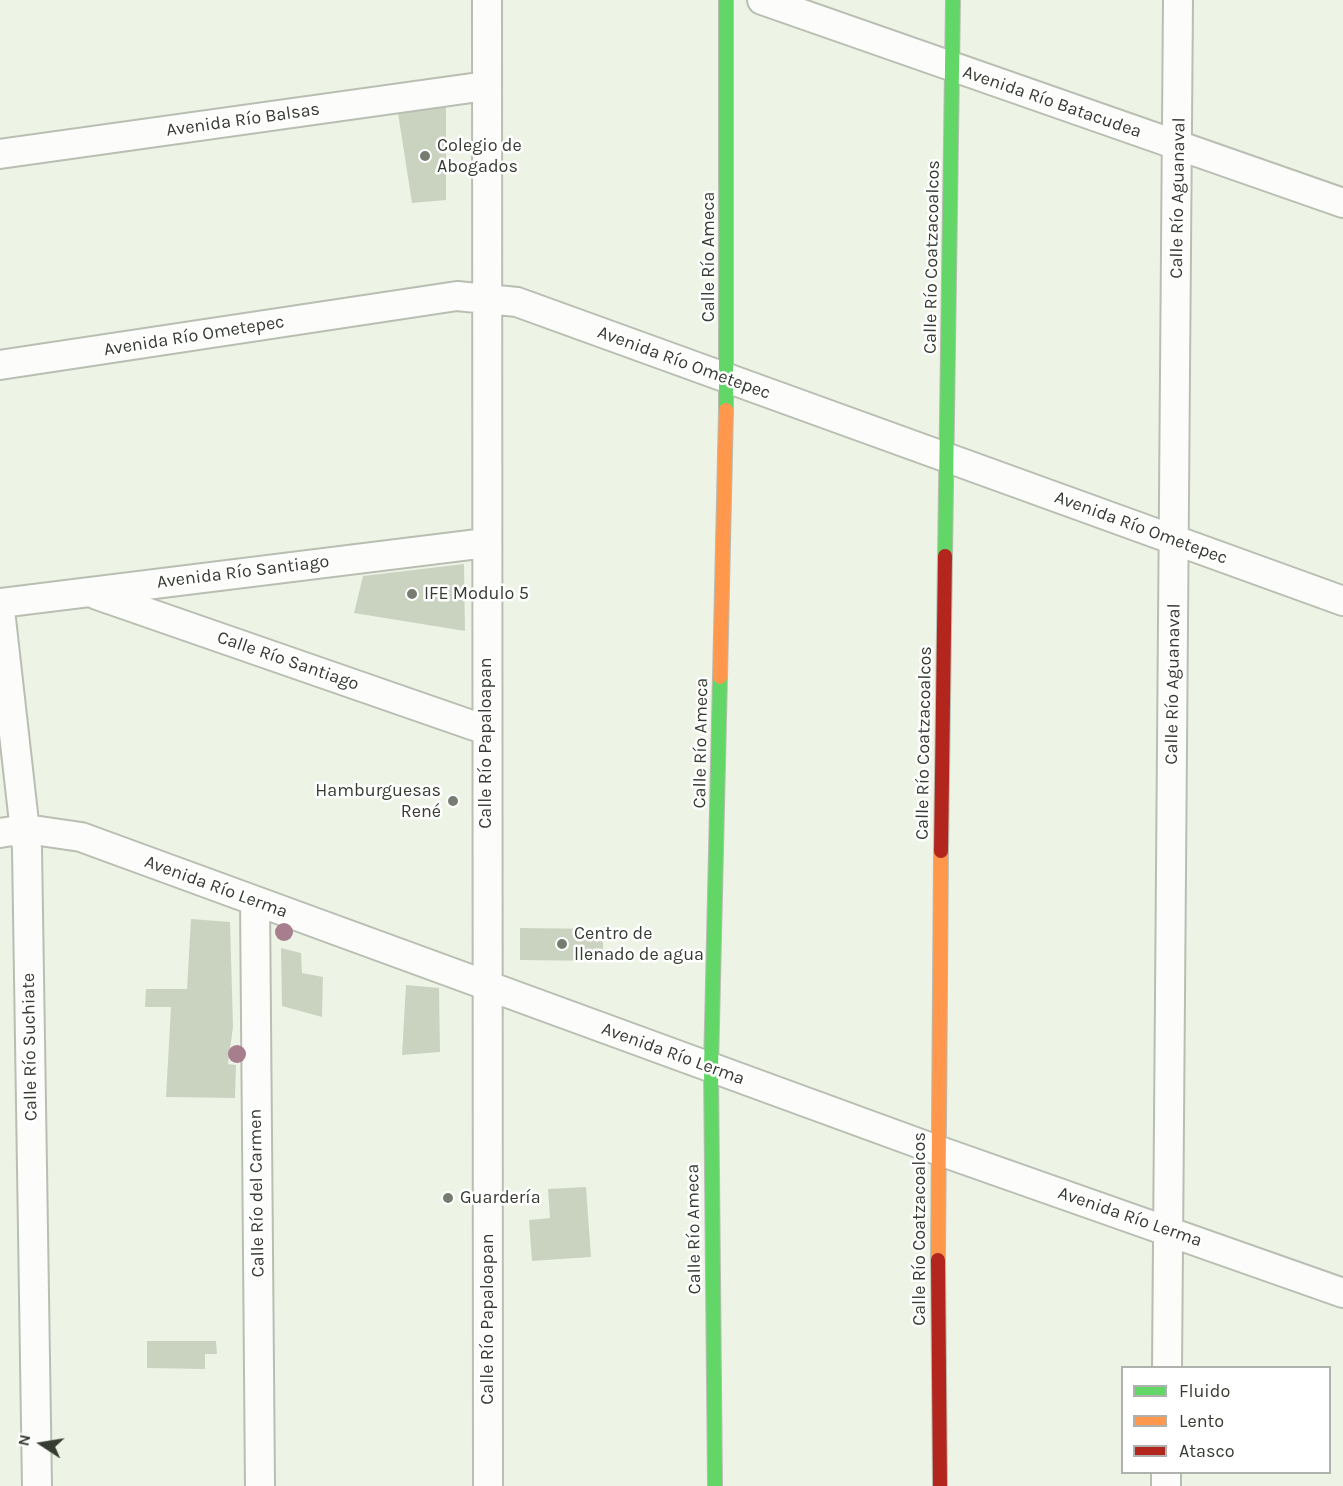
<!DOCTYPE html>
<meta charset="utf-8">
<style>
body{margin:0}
#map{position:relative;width:1343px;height:1486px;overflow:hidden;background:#edf4e5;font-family:Karla,sans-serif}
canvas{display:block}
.legend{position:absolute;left:1121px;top:1366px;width:210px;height:108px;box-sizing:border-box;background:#fff;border:2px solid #afb1ad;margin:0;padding:8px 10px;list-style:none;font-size:18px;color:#373c32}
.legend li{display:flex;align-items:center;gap:12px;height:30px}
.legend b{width:30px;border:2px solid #afb1ad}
.north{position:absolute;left:12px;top:1414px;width:60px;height:60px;-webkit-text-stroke:4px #fff;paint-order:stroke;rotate:282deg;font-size:16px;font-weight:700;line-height:24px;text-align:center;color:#373c32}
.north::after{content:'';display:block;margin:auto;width:21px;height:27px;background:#373c32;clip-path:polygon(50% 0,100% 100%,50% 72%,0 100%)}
</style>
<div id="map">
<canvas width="1343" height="1486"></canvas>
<ul class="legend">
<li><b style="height:8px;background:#63d668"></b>Fluido</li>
<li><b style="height:8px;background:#ff974d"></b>Lento</li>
<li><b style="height:8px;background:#b3261e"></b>Atasco</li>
</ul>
<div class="north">N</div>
</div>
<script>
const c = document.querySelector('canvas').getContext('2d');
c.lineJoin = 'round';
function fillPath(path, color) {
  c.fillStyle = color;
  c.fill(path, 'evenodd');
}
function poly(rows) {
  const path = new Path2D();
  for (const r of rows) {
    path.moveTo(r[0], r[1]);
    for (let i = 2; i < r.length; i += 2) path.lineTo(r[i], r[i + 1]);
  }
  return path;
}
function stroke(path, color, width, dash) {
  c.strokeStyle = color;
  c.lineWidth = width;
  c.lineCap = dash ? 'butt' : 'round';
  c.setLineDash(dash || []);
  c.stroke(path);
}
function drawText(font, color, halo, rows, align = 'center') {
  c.font = font + ' Karla,sans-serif';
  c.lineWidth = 5;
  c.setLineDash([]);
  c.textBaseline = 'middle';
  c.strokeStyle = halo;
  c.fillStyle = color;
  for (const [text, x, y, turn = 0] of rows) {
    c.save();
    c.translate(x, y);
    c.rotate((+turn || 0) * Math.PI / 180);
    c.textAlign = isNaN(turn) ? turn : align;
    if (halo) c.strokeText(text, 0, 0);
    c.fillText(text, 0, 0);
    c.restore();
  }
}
fillPath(poly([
 [446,107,446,200,412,203,398,113],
 [464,564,465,631,354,613,363,576],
 [191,919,230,922,233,1027,228,1064,236,1065,235,1098,166,1097,171,1007,145,1007,146,989,187,989],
 [520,928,603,929,603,961,520,960],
 [281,948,301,953,302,973,323,977,322,1017,282,1006],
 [406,985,439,988,440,1052,402,1055],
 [586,1187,591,1257,532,1261,529,1220,550,1218,548,1189],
 [147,1341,216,1341,217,1354,205,1354,205,1369,147,1368]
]), '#cad3c0');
const street = poly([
 [487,0,488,1486],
 [762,0,1343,203],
 [0,154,486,86],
 [0,365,457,296,517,302,1343,601],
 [97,595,486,730],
 [0,603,486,543],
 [0,610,27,849,37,1486],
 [0,833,26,829,81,837,937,1150,1343,1293],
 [255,901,260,1486],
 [1167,1368,1178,0],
 [1166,1486,1166,1472]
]);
const fast = poly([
 [726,0,726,410],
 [945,556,953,0],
 [715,1486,711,1068,720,677]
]);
const slow = poly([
 [720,677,726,410],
 [938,1260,941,851]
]);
const jam = poly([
 [941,851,945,556],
 [938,1260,940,1486]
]);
stroke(street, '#b9beb3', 32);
stroke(fast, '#b9beb3', 16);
stroke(slow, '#b9beb3', 16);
stroke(jam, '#b9beb3', 16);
stroke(street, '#fcfdfb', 28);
stroke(fast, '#63d668', 14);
stroke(slow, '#ff974d', 14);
stroke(jam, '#b3261e', 14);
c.fillStyle = '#a77e8e';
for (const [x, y] of [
 [284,932],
 [237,1054]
]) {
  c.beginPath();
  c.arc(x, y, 9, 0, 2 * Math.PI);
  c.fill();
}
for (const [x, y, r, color] of [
 [425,156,6,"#777c71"],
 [412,594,6,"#777c71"],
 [453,801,6,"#777c71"],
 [562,944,6,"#777c71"],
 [448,1198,6,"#777c71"]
]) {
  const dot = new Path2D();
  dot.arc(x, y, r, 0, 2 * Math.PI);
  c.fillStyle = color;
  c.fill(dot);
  stroke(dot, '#fff', 2);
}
drawText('18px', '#373c32', '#fff', [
 ["Avenida Río Batacudea",1052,102,19],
 ["Avenida Río Balsas",243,120,-8],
 ["Calle Río Aguanaval",1178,198,-89],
 ["Calle Río Ameca",709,257,-90],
 ["Calle Río Coatzacoalcos",932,257,-89],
 ["Avenida Río Ometepec",194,336,-9],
 ["Avenida Río Ometepec",684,363,20],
 ["Avenida Río Ometepec",1141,528,20],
 ["Avenida Río Santiago",243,572,-7],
 ["Calle Río Santiago",288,661,19],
 ["Calle Río Aguanaval",1173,684,-89],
 ["Calle Río Papaloapan",486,743,-90],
 ["Calle Río Ameca",701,743,-89],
 ["Calle Río Coatzacoalcos",924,743,-89],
 ["Avenida Río Lerma",216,887,20],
 ["Calle Río Suchiate",30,1047,-91],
 ["Avenida Río Lerma",673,1054,20],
 ["Calle Río del Carmen",257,1193,-91],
 ["Avenida Río Lerma",1130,1217,19],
 ["Calle Río Ameca",694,1229,-91],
 ["Calle Río Coatzacoalcos",920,1229,-90],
 ["Calle Río Papaloapan",488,1319,-90]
]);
drawText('18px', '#373c32', '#fff', [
 ["Colegio de",437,146],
 ["Abogados",437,167],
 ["IFE Modulo 5",424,594],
 ["Hamburguesas",441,791,"right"],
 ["René",441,812,"right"],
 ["Centro de",574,934],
 ["llenado de agua",574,955],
 ["Guardería",460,1198]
], 'left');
</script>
